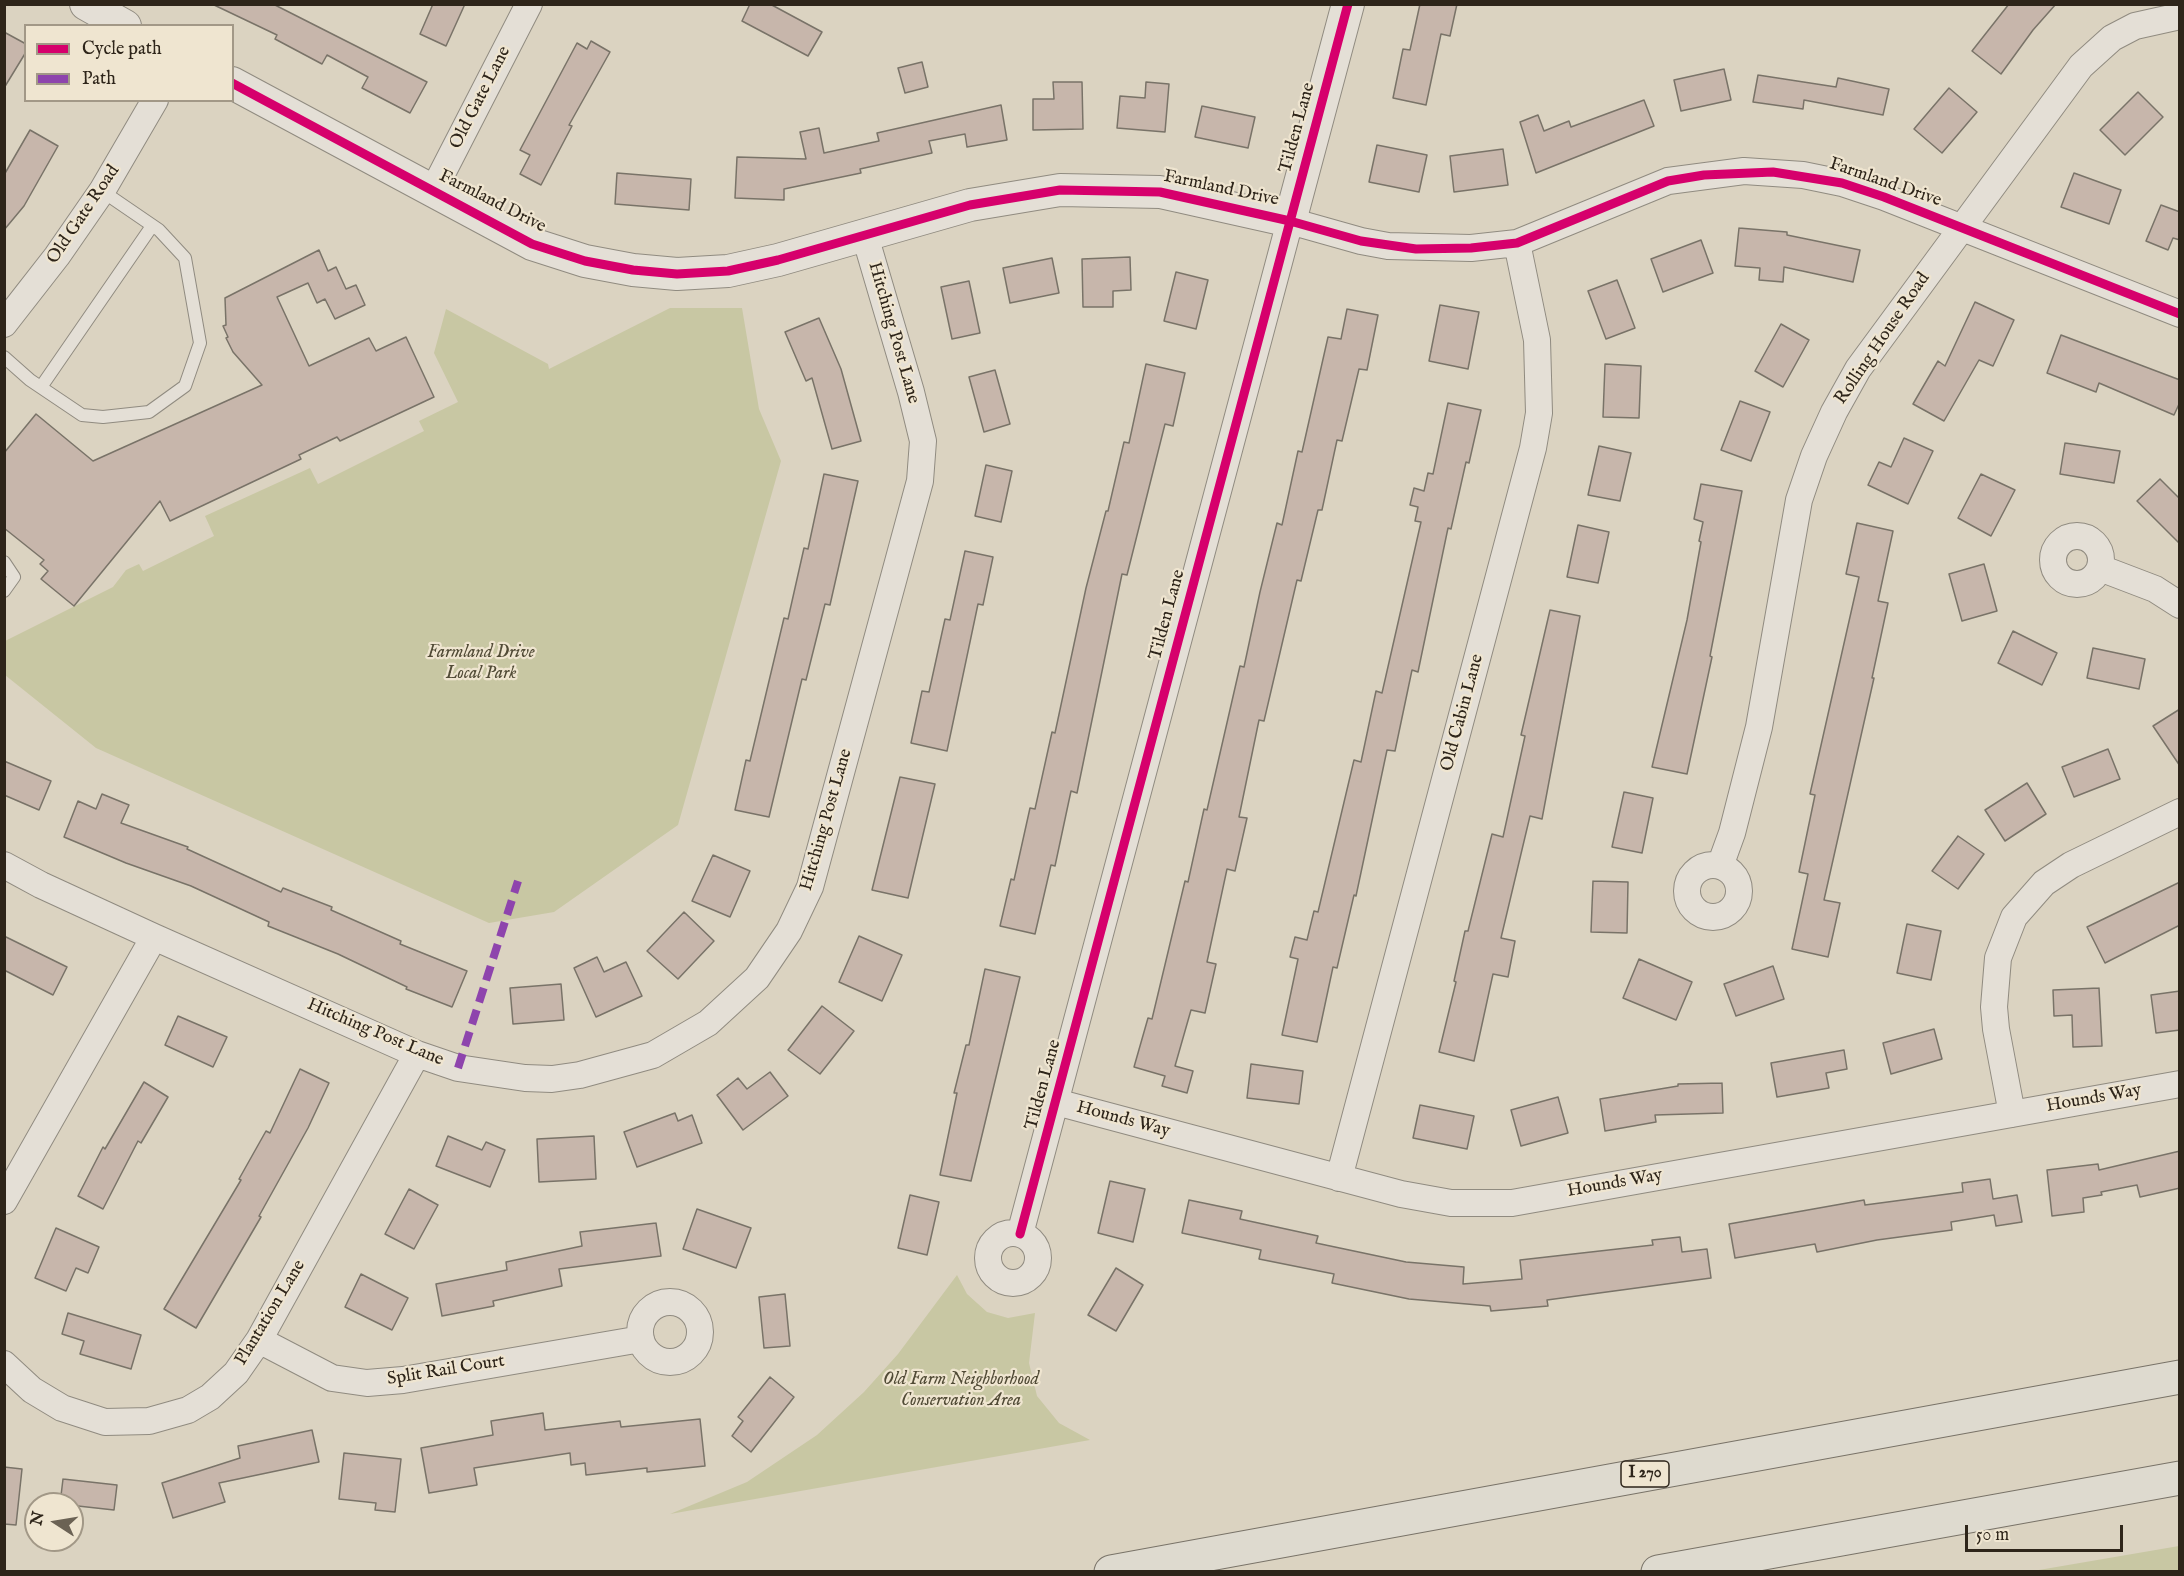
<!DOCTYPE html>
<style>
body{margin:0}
#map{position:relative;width:2184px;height:1576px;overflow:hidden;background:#dbd3c1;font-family:"IM FELL English",serif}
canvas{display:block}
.frame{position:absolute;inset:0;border:6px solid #2e251a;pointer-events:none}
.legend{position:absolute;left:24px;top:24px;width:210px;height:78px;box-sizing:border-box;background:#efe5d0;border:2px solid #a29887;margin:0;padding:8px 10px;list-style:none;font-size:18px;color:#2e251a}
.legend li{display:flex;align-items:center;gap:12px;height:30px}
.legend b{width:30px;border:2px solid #a29887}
.north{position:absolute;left:24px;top:1492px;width:60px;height:60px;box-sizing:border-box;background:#efe5d0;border:2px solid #a29887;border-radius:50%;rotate:282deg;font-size:16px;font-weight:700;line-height:24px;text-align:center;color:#2e251a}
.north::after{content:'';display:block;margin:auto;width:21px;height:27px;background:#6b6254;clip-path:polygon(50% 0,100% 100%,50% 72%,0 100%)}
.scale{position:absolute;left:1965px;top:1525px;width:158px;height:27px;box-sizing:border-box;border:3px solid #2e251a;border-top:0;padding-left:8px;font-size:18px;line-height:21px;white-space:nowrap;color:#2e251a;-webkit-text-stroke:4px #efe5d0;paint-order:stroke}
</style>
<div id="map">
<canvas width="2184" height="1576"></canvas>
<div class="frame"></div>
<ul class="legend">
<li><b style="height:8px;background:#d6006c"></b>Cycle path</li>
<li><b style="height:8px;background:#8e44ad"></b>Path</li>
</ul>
<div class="north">N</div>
<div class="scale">50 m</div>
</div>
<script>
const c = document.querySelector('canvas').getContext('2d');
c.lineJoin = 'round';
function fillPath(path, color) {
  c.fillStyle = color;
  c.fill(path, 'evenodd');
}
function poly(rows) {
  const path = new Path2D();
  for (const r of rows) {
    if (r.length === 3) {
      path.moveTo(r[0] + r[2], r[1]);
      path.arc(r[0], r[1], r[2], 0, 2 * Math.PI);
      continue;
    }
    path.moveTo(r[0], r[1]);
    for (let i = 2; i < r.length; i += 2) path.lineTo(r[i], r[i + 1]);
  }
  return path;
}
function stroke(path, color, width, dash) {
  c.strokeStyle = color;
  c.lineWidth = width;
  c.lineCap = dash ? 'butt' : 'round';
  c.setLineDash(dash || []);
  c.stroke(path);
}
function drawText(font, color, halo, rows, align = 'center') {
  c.font = font + ' "IM FELL English",serif';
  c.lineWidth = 4.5;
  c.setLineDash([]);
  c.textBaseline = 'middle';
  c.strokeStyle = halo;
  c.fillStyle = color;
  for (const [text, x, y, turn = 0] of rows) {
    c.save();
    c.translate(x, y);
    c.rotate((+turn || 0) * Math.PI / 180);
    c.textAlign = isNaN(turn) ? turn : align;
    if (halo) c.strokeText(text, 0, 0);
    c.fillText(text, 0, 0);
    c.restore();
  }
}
fillPath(poly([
 [670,308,742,308,759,409,781,461,678,825,554,912,489,923,96,748,5,675,5,641,113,587,126,570,139,564,143,571,214,536,205,516,310,468,318,484,424,431,419,421,458,402,434,353,446,309,548,364,549,369],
 [957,1275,967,1294,987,1312,1008,1318,1035,1313,1029,1363,1037,1396,1059,1423,1090,1440,670,1514,747,1482,817,1435,864,1392,898,1354],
 [2179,1546,2179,1571,2032,1571,2033,1571]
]), '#c8c7a3');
const building = poly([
 [212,4,273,4,427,82,410,113,362,88,368,77,327,55,322,64,275,39,277,35,212,4],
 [433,4,465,4,446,46,420,34,433,4],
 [750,4,770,4,822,32,808,56,742,21,750,4],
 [1420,4,1457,4,1450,36,1441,34,1426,105,1393,98,1403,49,1410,50,1420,4],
 [2009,4,2056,4,2033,30,2001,74,1972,51,2009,4],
 [4,32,26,44,26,52,4,88,4,32],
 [591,41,610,52,569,125,572,126,541,185,520,174,530,155,520,150,577,43,587,49,591,41],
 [922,62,928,87,905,93,898,68,922,62],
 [1724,69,1731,100,1681,111,1674,80,1724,69],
 [1758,75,1836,87,1838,78,1889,89,1883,115,1804,100,1803,109,1753,102,1758,75],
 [1053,82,1082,82,1083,129,1033,130,1033,99,1054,99,1053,82],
 [1146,82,1169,84,1165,132,1117,128,1120,96,1145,98,1146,82],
 [1949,88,1977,112,1942,153,1914,129,1949,88],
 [2138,92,2163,117,2125,155,2100,130,2138,92],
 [1644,100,1654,126,1536,173,1520,122,1538,115,1544,131,1569,121,1571,127,1644,100],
 [1001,105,1007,140,967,147,965,134,929,141,932,153,860,169,861,173,784,189,784,200,735,198,737,157,806,159,800,132,819,128,824,153,879,141,877,133,1001,105],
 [1202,106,1255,117,1248,148,1195,137,1202,106],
 [30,130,58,146,24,206,4,230,4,175,30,130],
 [1377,145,1427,155,1419,192,1369,182,1377,145],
 [1503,149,1508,185,1454,192,1450,156,1503,149],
 [617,173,691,179,689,210,615,204,617,173],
 [2074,173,2121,190,2109,224,2061,207,2074,173],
 [2161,205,2180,212,2180,240,2173,238,2168,250,2146,241,2161,205],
 [1739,228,1787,232,1787,235,1860,250,1853,282,1784,267,1783,282,1759,280,1760,268,1735,266,1739,228],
 [1701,240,1713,273,1663,292,1651,259,1701,240],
 [319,250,328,271,336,267,346,289,356,285,365,305,335,319,325,299,317,303,308,283,277,297,309,366,369,338,376,351,406,337,434,397,340,441,337,437,299,455,301,459,170,521,160,501,74,606,41,579,48,571,40,564,44,560,4,528,4,453,36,414,93,461,262,385,233,352,226,338,228,337,223,326,226,325,225,298,319,250],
 [1130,257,1131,290,1113,291,1113,307,1083,307,1082,259,1130,257],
 [1052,258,1059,293,1010,303,1003,268,1052,258],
 [1176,272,1208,280,1196,329,1164,321,1176,272],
 [1617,280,1635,328,1606,339,1588,291,1617,280],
 [969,281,980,333,952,339,941,287,969,281],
 [1975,302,2014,320,1993,366,1979,360,1944,421,1913,404,1938,361,1945,366,1975,302],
 [1440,305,1479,312,1468,369,1429,361,1440,305],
 [1347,309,1378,315,1367,370,1359,369,1342,441,1337,440,1322,510,1318,510,1301,581,1297,580,1264,721,1259,720,1239,817,1247,818,1235,871,1227,869,1207,962,1216,964,1205,1013,1191,1010,1175,1066,1193,1071,1187,1093,1162,1086,1165,1076,1134,1067,1148,1018,1152,1019,1185,881,1188,882,1204,809,1207,810,1240,666,1244,667,1260,592,1277,523,1282,525,1298,451,1302,452,1328,337,1341,339,1347,309],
 [819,318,841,369,861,441,832,449,812,378,806,381,785,332,819,318],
 [1781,324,1809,340,1783,387,1755,371,1781,324],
 [2061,335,2180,380,2180,402,2174,415,2099,383,2096,392,2047,373,2061,335],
 [1146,364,1185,373,1173,426,1165,424,1127,575,1122,574,1077,793,1071,791,1055,866,1051,865,1035,934,1000,926,1011,879,1014,880,1030,808,1035,809,1052,732,1055,733,1086,588,1106,511,1108,511,1124,442,1129,443,1146,364],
 [1605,364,1641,366,1639,418,1603,417,1605,364],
 [995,370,1010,424,984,432,969,377,995,370],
 [1740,401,1770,412,1751,461,1721,450,1740,401],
 [1448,403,1481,410,1469,463,1466,462,1451,529,1448,528,1418,672,1412,670,1395,751,1387,750,1356,896,1354,895,1337,968,1333,967,1317,1042,1282,1035,1298,959,1290,957,1295,937,1307,940,1314,911,1318,912,1354,760,1361,762,1376,691,1382,693,1421,522,1415,521,1418,507,1410,505,1414,488,1424,491,1428,473,1433,474,1448,403],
 [1904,438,1933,451,1908,504,1868,485,1879,462,1891,467,1904,438],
 [2065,443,2120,451,2114,483,2060,474,2065,443],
 [1599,446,1631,453,1620,501,1588,495,1599,446],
 [986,465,1012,471,1001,522,975,516,986,465],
 [824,474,858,481,830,605,825,604,806,680,802,679,769,817,735,810,746,760,750,761,784,618,788,619,804,548,808,549,824,474],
 [1981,474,2015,490,1991,536,1958,518,1981,474],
 [2160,479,2180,499,2180,544,2137,501,2160,479],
 [1701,484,1742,491,1710,656,1712,657,1687,774,1652,767,1687,620,1701,542,1699,541,1703,522,1694,519,1701,484],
 [1857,523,1893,531,1878,601,1888,603,1872,678,1874,678,1824,900,1840,903,1828,957,1792,949,1808,874,1799,872,1815,795,1810,794,1859,577,1846,574,1857,523],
 [1578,525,1609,532,1598,583,1567,577,1578,525],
 [965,551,993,557,983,605,978,604,947,751,911,743,922,691,929,692,945,619,950,620,965,551],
 [1984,564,1997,611,1962,621,1949,574,1984,564],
 [1550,610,1580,616,1542,819,1530,816,1501,938,1515,941,1508,977,1493,974,1474,1061,1439,1052,1456,982,1454,981,1465,931,1468,931,1492,834,1503,837,1525,736,1521,735,1550,610],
 [2013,631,2057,653,2042,685,1998,663,2013,631],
 [2093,648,2145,659,2139,689,2087,678,2093,648],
 [2180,709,2180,766,2153,726,2180,709],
 [2108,749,2120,779,2074,797,2062,767,2108,749],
 [4,761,51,781,39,810,4,795,4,761],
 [900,777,935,784,908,898,872,890,900,777],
 [2027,783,2046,814,2005,841,1985,810,2027,783],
 [1624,792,1653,798,1642,853,1612,847,1624,792],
 [102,794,129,805,121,823,188,847,187,849,281,892,283,888,332,907,331,910,401,941,400,944,467,971,452,1007,406,989,407,987,338,954,268,926,269,922,191,886,126,863,64,837,78,801,96,809,102,794],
 [1958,836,1984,854,1958,889,1932,871,1958,836],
 [713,855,750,871,730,917,692,901,713,855],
 [1593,881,1628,882,1627,933,1591,932,1593,881],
 [2180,882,2180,925,2105,963,2087,927,2180,882],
 [684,912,714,941,678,979,647,951,684,912],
 [1907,924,1941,931,1931,980,1897,973,1907,924],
 [4,936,67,967,53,995,4,970,4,936],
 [859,936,902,955,882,1001,839,982,859,936],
 [597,957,604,972,626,962,642,996,596,1017,574,968,597,957],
 [1639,959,1692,982,1676,1020,1623,998,1639,959],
 [1773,966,1784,999,1736,1016,1724,984,1773,966],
 [985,969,1020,977,971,1181,940,1175,957,1093,954,1093,966,1045,969,1045,985,969],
 [561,984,564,1020,513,1024,510,988,561,984],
 [2099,988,2102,1046,2073,1047,2072,1015,2054,1016,2053,990,2099,988],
 [2180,991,2180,1030,2156,1033,2151,995,2180,991],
 [822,1006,854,1031,820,1074,788,1050,822,1006],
 [178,1016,227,1037,213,1067,165,1045,178,1016],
 [1934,1029,1942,1059,1891,1074,1883,1043,1934,1029],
 [1844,1050,1847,1069,1826,1073,1829,1088,1777,1097,1771,1063,1844,1050],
 [1251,1064,1303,1071,1299,1104,1247,1098,1251,1064],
 [300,1069,329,1083,308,1128,259,1216,261,1217,196,1328,164,1309,241,1180,239,1179,266,1131,270,1133,300,1069],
 [770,1072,788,1096,743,1130,717,1095,738,1078,747,1089,770,1072],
 [144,1082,168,1097,141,1143,138,1141,103,1209,78,1196,103,1147,105,1149,144,1082],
 [1722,1083,1723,1113,1655,1115,1656,1122,1605,1131,1600,1099,1678,1086,1678,1084,1722,1083],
 [1558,1097,1568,1133,1521,1146,1511,1110,1558,1097],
 [1420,1105,1474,1116,1467,1149,1413,1138,1420,1105],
 [675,1113,678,1121,692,1115,702,1143,637,1167,624,1132,675,1113],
 [448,1136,482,1150,486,1142,505,1150,490,1187,436,1166,448,1136],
 [594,1136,596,1179,539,1182,537,1139,594,1136],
 [2180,1151,2180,1188,2140,1197,2137,1185,2101,1192,2102,1195,2083,1198,2084,1212,2052,1216,2047,1170,2098,1164,2099,1170,2180,1151],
 [1990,1179,1993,1199,2017,1195,2022,1222,1996,1226,1994,1215,1951,1222,1952,1230,1877,1240,1817,1252,1815,1244,1735,1258,1729,1224,1864,1200,1865,1205,1963,1192,1962,1183,1990,1179],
 [1110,1181,1145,1189,1133,1242,1098,1233,1110,1181],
 [409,1189,438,1205,414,1249,385,1234,409,1189],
 [910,1195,939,1202,927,1255,898,1248,910,1195],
 [1189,1200,1242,1211,1240,1219,1318,1236,1316,1243,1406,1262,1464,1267,1463,1284,1522,1279,1520,1260,1653,1245,1652,1240,1680,1237,1682,1252,1707,1249,1711,1278,1547,1300,1548,1306,1491,1311,1490,1306,1409,1299,1332,1283,1334,1274,1259,1259,1261,1250,1182,1233,1189,1200],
 [697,1209,751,1228,736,1268,683,1249,697,1209],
 [656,1223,661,1256,559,1269,562,1286,493,1301,494,1306,442,1316,436,1284,507,1270,506,1262,582,1246,580,1232,656,1223],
 [56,1228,99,1247,88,1273,76,1268,66,1291,35,1278,56,1228],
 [1116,1268,1143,1285,1116,1331,1088,1315,1116,1268],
 [361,1274,408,1298,392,1330,345,1307,361,1274],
 [785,1294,790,1346,764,1348,759,1297,785,1294],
 [68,1313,141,1335,131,1369,80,1354,84,1341,62,1334,68,1313],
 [770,1377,794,1397,751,1452,732,1436,743,1421,738,1417,770,1377],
 [543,1413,545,1430,620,1421,621,1427,700,1419,705,1466,647,1472,647,1468,586,1475,585,1463,571,1465,570,1453,474,1468,477,1485,429,1493,421,1448,493,1435,491,1421,543,1413],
 [312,1430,319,1462,219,1483,225,1502,173,1518,162,1483,240,1458,238,1446,312,1430],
 [344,1453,401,1459,395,1512,375,1510,376,1503,339,1499,344,1453],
 [4,1467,22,1469,16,1525,4,1524,4,1467],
 [63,1479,117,1485,114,1510,60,1504,63,1479]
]);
fillPath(building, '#c7b6ab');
stroke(building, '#797368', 1.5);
const service = poly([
 [4,357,30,380,82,415,103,417,149,412,185,386,200,343,185,258,159,230,102,191],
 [41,387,152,226],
 [4,562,14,577,4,591]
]);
const minor = poly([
 [433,191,529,4],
 [4,324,57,256,102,191,155,100],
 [2077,560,24],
 [2100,568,2155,589,2180,605],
 [4,865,41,885,154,937,417,1054,458,1068,525,1078,552,1079,580,1075,653,1055,708,1023,757,978,789,931,810,887,920,481,923,441,911,392,865,236],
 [1713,891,26],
 [1720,866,1732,833,1759,727,1799,500,1814,456,1834,412,1858,369,2081,66,2112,38,2135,26,2180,16],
 [1056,1102,1401,1194,1451,1203,1512,1203,2180,1084],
 [2012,1114,1996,1029,1994,1007,1998,958,2014,917,2044,883,2071,865,2180,812],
 [1339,1178,1533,448,1539,413,1537,340,1517,243],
 [4,1201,154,937],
 [1013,1258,25],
 [1020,1234,1290,221,1361,241,1388,246,1471,248,1517,243,1668,181,1744,171,1803,175,1842,183,1884,197,2180,314],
 [670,1332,30],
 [259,1340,332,1378,367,1383,403,1380,641,1339],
 [4,1364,32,1390,62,1408,105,1422,149,1421,188,1410,210,1397,236,1373,259,1340,417,1054]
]);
const tertiary = poly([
 [86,4,125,26],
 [232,83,532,244,585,261,633,270,677,274,728,271,778,260,970,205,1060,190,1160,192,1290,221,1348,4]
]);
const motorway = poly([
 [1111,1572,2180,1377],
 [1658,1572,2180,1478]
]);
stroke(service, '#908b80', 14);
stroke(minor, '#908b80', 28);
stroke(tertiary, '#908b80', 34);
stroke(motorway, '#797368', 35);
stroke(service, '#e4dfd6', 12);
stroke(minor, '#e4dfd6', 26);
stroke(tertiary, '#e4dfd6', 32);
stroke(motorway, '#dedacf', 33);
stroke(poly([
 [458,1068,518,881]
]), '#8e44ad', 8, [15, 8]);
stroke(poly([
 [232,83,532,244,585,261,633,270,677,274,728,271,778,260,970,205,1060,190,1160,192,1290,221,1361,241,1416,249,1471,248,1517,243,1668,181,1704,175,1773,172,1842,183,1884,197,2180,314],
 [1020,1234,1348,4]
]), '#d6006c', 9);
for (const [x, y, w] of [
 [1645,1474,48]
]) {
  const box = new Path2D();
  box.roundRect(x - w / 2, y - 13, w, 26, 4.5);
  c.fillStyle = '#efe5d0';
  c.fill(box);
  stroke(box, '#2e251a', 1.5);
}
drawText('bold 16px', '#2e251a', null, [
 ["I 270",1645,1474]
]);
drawText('18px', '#2e251a', '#efe5d0', [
 ["Old Gate Lane",481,98,-63],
 ["Tilden Lane",1298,128,-75],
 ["Farmland Drive",1885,183,19],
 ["Farmland Drive",1221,189,12],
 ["Farmland Drive",492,202,27],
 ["Old Gate Road",84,215,-56],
 ["Hitching Post Lane",893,333,74],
 ["Rolling House Road",1883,339,-56],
 ["Tilden Lane",1168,615,-75],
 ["Old Cabin Lane",1463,713,-75],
 ["Hitching Post Lane",827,820,-74],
 ["Hitching Post Lane",375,1033,23],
 ["Tilden Lane",1044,1085,-75],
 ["Hounds Way",2094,1099,-10],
 ["Hounds Way",1123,1120,15],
 ["Hounds Way",1615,1184,-10],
 ["Plantation Lane",271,1313,-59],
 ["Split Rail Court",446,1371,-9]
]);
drawText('italic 18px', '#514b36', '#efe5d0', [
 ["Farmland Drive",481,653],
 ["Local Park",481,674],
 ["Old Farm Neighborhood",961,1380],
 ["Conservation Area",961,1401]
]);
</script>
